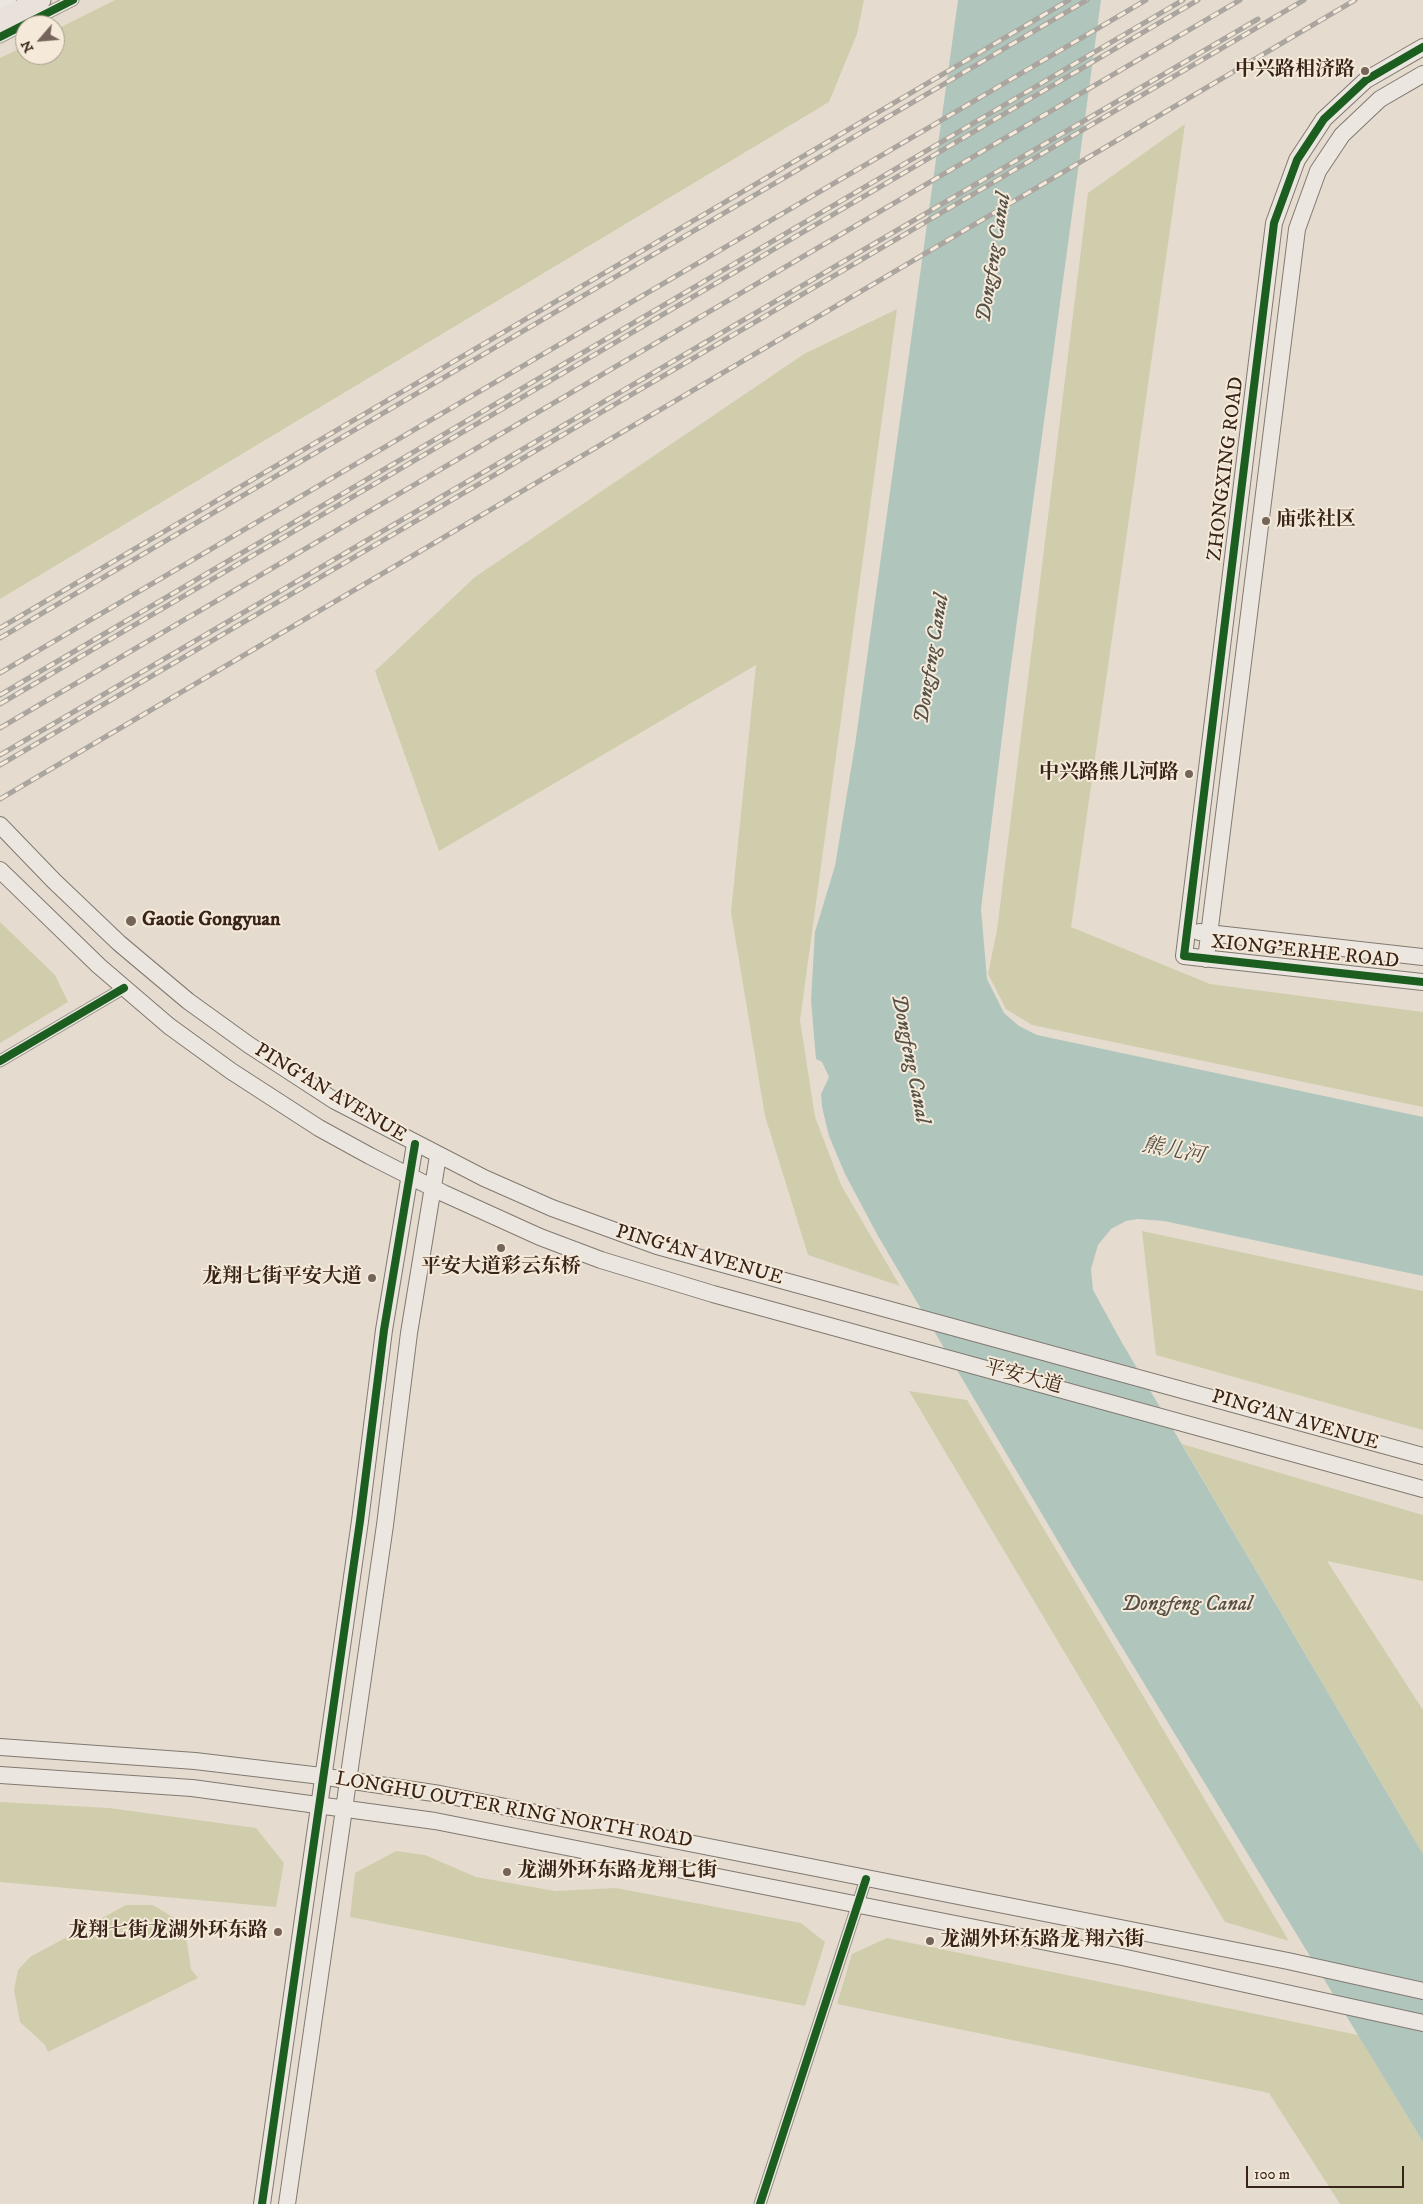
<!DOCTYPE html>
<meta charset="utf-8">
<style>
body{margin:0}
#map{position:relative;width:1423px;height:2204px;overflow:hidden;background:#e5dccf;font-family:"IM FELL DW Pica",serif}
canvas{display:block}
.north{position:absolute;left:15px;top:15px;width:50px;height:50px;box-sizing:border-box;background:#f5ead9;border:1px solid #aa9b8d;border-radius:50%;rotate:243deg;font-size:14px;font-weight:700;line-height:20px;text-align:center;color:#39241a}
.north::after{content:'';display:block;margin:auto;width:18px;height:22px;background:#756459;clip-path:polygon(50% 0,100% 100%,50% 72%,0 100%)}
.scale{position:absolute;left:1246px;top:2166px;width:158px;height:22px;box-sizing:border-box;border:2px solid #39241a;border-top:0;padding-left:6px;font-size:15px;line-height:18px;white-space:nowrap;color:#39241a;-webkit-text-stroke:4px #f5ead9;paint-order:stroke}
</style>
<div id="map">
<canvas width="1423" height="2204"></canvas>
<div class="north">N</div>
<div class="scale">100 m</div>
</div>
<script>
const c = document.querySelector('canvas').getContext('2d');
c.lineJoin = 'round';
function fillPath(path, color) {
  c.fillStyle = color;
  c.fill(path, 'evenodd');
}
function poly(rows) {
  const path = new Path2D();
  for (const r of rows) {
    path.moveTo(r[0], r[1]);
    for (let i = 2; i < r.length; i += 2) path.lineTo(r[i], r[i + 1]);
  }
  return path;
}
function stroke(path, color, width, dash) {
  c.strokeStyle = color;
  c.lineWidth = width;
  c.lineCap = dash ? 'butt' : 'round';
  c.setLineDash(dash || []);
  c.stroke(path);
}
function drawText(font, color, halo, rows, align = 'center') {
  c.font = font + ' "IM FELL DW Pica","Noto Serif SC",serif';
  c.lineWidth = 4;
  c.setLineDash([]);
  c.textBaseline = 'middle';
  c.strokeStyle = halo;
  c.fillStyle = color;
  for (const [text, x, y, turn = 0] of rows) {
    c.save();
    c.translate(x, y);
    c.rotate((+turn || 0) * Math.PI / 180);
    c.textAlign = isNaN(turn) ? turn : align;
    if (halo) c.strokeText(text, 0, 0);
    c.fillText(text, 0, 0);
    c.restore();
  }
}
fillPath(poly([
 [115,0,864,0,857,34,829,102,0,599,0,58,25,46,25,55,55,55,55,30],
 [1185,124,1071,927,1210,984,1423,1012,1423,1107,1032,1025,1006,1009,988,974,997,930,1088,193],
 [897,309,800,1020,815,1117,841,1185,900,1286,808,1255,765,1116,731,912,756,665,439,851,375,671,475,577,804,354],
 [0,922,55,975,68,1002,0,1043],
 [1142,1231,1423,1291,1423,1430,1156,1355],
 [909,1391,967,1400,1289,1941,1225,1922],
 [1182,1444,1423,1515,1423,1581,1327,1561,1423,1710,1423,1854],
 [0,1802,109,1808,256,1828,284,1863,276,1907,0,1882],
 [396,1851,425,1855,476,1877,555,1891,616,1888,801,1923,825,1942,805,2006,350,1917,355,1873],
 [126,1905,153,1905,174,1918,187,1942,191,1969,198,1978,48,2052,45,2045,20,2022,14,1990,18,1970,30,1957],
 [887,1938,1358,2035,1423,2142,1423,2204,1340,2204,1269,2093,837,2004,852,1954]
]), '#d0cdac');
fillPath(poly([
 [958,0,1101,0,1009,680,981,909,987,979,1004,1013,1019,1026,1037,1035,1423,1117,1423,1276,1164,1221,1138,1219,1126,1221,1111,1229,1098,1245,1091,1269,1093,1290,1121,1341,1423,1854,1423,2142,1072,1565,878,1236,845,1174,829,1136,822,1107,821,1094,829,1077,822,1062,816,1059,811,1000,815,932,835,866,855,745]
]), '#b0c6bd');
const street = poly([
 [0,37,73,0],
 [0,1061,124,988],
 [760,2204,866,1879]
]);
const secondary = poly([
 [0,4,8,0],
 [1423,47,1366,80,1324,119,1297,160,1274,223,1184,956,1423,982],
 [0,825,54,881,119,943,188,1001,249,1045,335,1101,484,1178,552,1208,657,1246,1423,1456],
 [0,870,99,966,169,1026,231,1071,319,1128,370,1156,443,1193,540,1237,601,1260,713,1294,1423,1489],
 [1199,932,1423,957],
 [1206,959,1297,229,1318,171,1342,135,1380,99,1423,74],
 [0,1747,195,1761,313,1775,440,1794,1288,1961,1423,1991],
 [0,1775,192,1788,435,1821,1122,1957,1423,2023],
 [262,2204,360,1521,384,1330,415,1144],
 [287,2204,385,1525,409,1333,438,1156]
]);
const highway = poly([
 [0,21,40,0]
]);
stroke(street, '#999189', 13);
stroke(secondary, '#817971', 18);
stroke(highway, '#817971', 23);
stroke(street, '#ebe6df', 11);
stroke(secondary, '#ebe6df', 16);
stroke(highway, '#e8e2da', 21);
const rail = poly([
 [0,628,1069,0],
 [0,638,1087,0],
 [0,673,1146,0],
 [0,695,1183,0],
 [0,704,1198,0],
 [0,728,1240,0],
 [0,755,1258,19],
 [0,765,1304,0],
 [0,799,1355,0]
]);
stroke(rail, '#aba59f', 5);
stroke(rail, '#f5ead9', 3, [9]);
stroke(poly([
 [0,37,73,0],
 [1423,47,1366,80,1324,119,1297,160,1274,223,1184,956,1423,982],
 [0,1061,124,988],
 [262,2204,360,1521,384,1330,415,1144],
 [760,2204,866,1879]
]), '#1b5e20', 8);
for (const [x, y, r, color] of [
 [1365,71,5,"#756459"],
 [1266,521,5,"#756459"],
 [1189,774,5,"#756459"],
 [131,921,6,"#756459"],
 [501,1248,5,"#756459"],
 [372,1278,5,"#756459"],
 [507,1872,5,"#756459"],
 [278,1932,5,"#756459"],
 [930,1941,5,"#756459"]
]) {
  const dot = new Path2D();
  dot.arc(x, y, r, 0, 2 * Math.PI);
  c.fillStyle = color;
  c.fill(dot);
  stroke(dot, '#f5ead9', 2);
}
drawText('bold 20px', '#39241a', '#f5ead9', [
 ["中兴路相济路",1355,71],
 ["庙张社区",1276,521,"left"],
 ["中兴路熊儿河路",1179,774],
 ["Gaotie Gongyuan",142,921,"left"],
 ["平安大道彩云东桥",501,1268,"center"],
 ["龙翔七街平安大道",362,1278],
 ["龙湖外环东路龙翔七街",517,1872,"left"],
 ["龙翔七街龙湖外环东路",268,1932],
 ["龙湖外环东路龙 翔六街",940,1941,"left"]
], 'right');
drawText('20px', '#39241a', '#f5ead9', [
 ["ZHONGXING ROAD",1227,469,-83],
 ["XIONG'ERHE ROAD",1305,953,6],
 ["PING‘AN AVENUE",330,1094,31],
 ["PING‘AN AVENUE",699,1256,16],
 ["平安大道",1023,1378,15],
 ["PING'AN AVENUE",1295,1421,16],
 ["LONGHU OUTER RING NORTH ROAD",514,1811,10]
]);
drawText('italic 21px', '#565248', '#f5ead9', [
 ["Dongfeng Canal",995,258,-81],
 ["Dongfeng Canal",933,659,-81],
 ["Dongfeng Canal",909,1059,79],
 ["熊儿河",1173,1152,11],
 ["Dongfeng Canal",1187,1606]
]);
</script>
